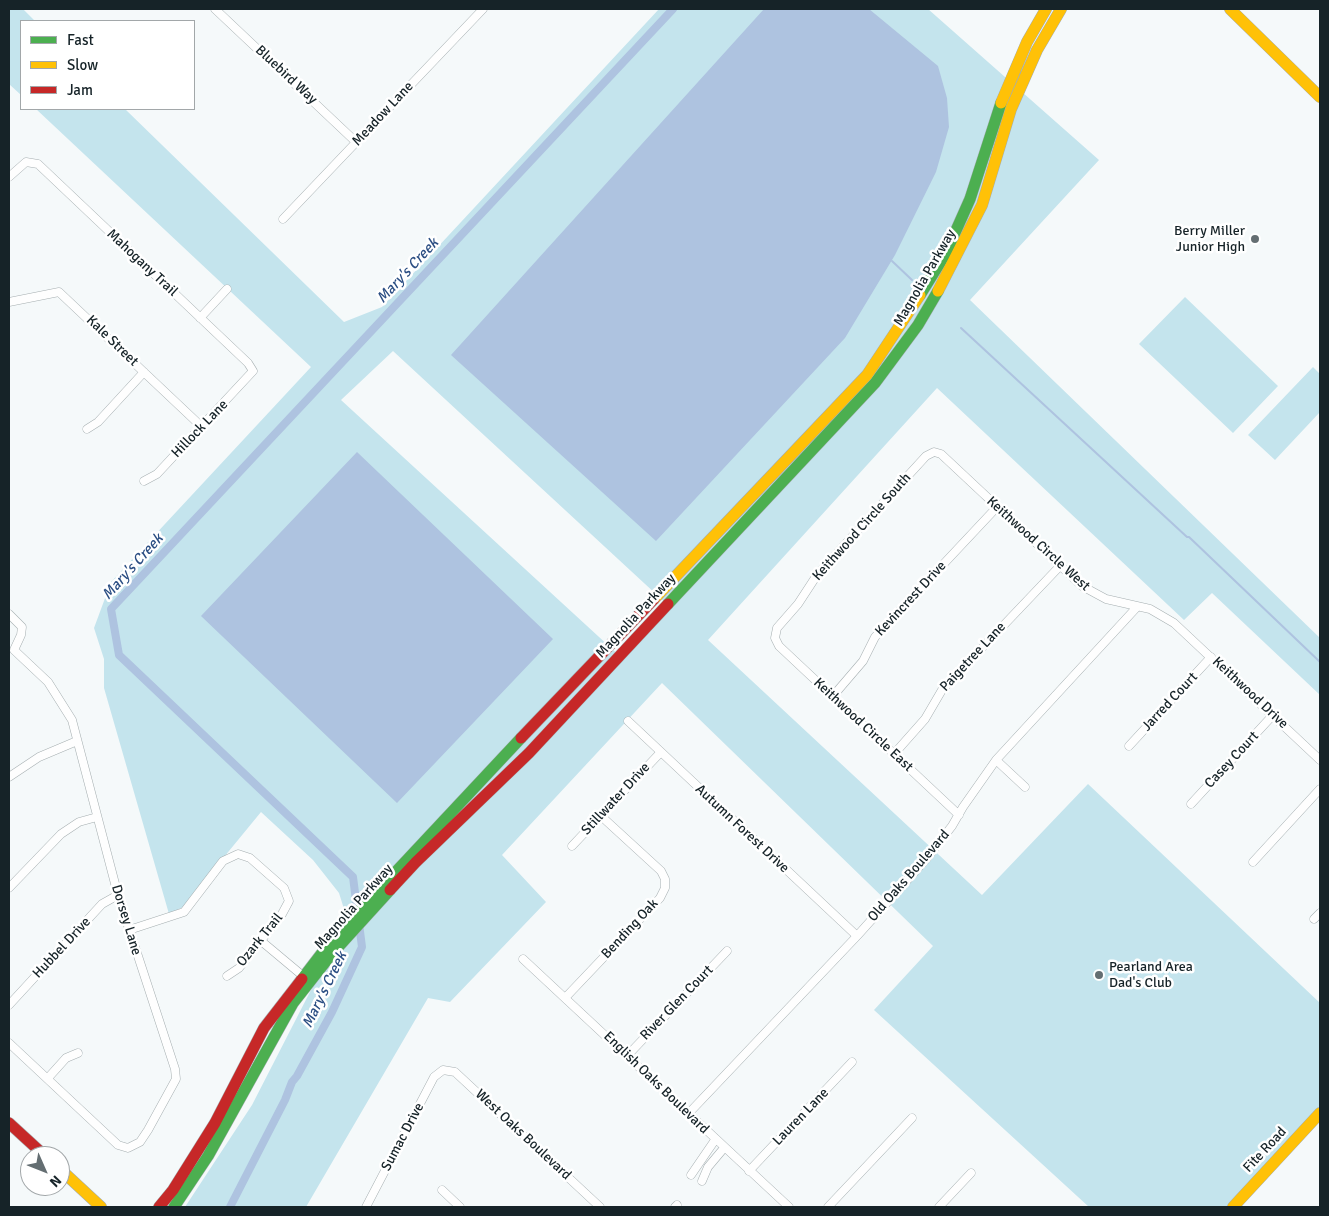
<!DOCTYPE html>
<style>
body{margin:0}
#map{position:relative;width:1329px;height:1216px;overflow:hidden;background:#f5f9fa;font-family:Signika,sans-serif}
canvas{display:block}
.frame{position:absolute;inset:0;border:10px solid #162328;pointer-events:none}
.legend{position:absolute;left:20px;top:20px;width:175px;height:90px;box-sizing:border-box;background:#fff;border:1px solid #a2a7a9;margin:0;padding:6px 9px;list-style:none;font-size:15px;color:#162328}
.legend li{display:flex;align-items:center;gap:10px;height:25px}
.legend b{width:25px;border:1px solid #a2a7a9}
.north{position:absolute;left:20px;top:1146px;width:50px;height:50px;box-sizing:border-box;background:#fff;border:1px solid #a2a7a9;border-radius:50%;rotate:134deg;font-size:14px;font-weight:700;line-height:20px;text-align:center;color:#162328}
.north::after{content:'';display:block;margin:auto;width:18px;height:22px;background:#646e72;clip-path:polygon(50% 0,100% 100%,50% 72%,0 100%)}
</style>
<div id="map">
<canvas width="1329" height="1216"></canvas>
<div class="frame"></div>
<ul class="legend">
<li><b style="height:6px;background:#4caf50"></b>Fast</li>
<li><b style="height:6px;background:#ffc107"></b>Slow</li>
<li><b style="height:6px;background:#c62828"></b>Jam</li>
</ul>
<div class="north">N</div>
</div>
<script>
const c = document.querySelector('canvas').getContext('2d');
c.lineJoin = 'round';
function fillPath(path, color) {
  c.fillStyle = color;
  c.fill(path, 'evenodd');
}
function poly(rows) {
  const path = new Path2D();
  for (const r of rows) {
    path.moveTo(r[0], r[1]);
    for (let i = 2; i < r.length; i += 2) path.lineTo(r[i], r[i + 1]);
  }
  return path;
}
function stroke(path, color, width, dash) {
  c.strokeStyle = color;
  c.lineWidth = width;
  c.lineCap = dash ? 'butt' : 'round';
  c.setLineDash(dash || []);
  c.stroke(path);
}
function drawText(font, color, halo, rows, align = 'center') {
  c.font = font + ' Signika,sans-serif';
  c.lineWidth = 5;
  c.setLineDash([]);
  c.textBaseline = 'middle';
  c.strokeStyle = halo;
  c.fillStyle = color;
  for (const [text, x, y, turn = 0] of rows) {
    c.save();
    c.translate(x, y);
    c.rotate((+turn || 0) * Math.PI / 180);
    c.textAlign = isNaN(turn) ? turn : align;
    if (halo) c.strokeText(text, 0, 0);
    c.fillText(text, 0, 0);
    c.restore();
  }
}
fillPath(poly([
 [9,9,23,9,35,21,21,21,21,95,9,84],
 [659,9,928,9,1099,160,970,300,1320,638,1320,695,1212,593,1184,620,937,388,708,640,982,895,1088,784,1320,1003,1320,1106,1226,1207,1089,1207,874,1010,933,946,662,683,502,855,546,902,450,1002,428,998,306,1207,185,1207,252,1105,313,986,344,909,339,893,313,860,261,812,183,907,169,914,104,688,104,659,94,628,111,582,311,367,36,109,125,109,344,322,382,307],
 [393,351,671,608,623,659,341,400],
 [1185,297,1278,386,1233,433,1139,344],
 [1313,367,1320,374,1320,412,1275,460,1248,435]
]), '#c4e4ed');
fillPath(poly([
 [764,9,869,9,938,66,947,98,949,127,936,172,895,255,845,338,656,541,451,355],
 [357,452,553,639,397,803,201,616]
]), '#aec3e0');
stroke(poly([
 [892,261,912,280],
 [961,328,1187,537,1189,537,1320,662]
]), '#aec3e0', 2);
stroke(poly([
 [230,1207,285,1100,292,1082,297,1076,332,1012,362,947,353,877,119,655,111,609,673,9]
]), '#aec3e0', 8);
const street = poly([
 [215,9,356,142],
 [9,177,26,162,38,164,248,363,253,371,157,474,144,481],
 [283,219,483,9],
 [9,302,59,292,202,427],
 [200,318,227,289],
 [87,429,98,422,144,372],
 [9,614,22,627,21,635,14,650,48,682,72,720,118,895,175,1069,176,1079,148,1130,140,1142,128,1148,118,1145,9,1043],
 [833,696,863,661,875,637,997,507],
 [628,721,857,936],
 [1129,746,1211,657],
 [894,754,925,719,942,690,1060,566],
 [996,760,1025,787],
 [9,777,39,757,77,741],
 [1191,804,1273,715],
 [959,815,779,646,775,638,777,628,798,604,817,575,926,456,934,452,941,454,1082,586,1106,599,1150,609,1174,623,1320,760],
 [572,846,660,753],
 [1253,862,1320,789],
 [9,888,61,834,79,822,97,817],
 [1314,919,1320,913],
 [129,930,184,912,223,861,238,854,250,858,284,888,289,901,282,914,239,968,227,976],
 [260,940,303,976],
 [523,959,789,1207],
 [565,998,660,898,665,888,665,879,661,871,601,816],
 [9,1005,102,904,118,895],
 [627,1056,727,951],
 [48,1078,66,1058,78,1053],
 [688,1114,857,936,927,858,952,826,963,807,996,760,1137,607],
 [749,1171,852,1062],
 [691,1175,715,1140],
 [702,1181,708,1167,724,1148],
 [442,1190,460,1207],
 [366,1207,434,1077,443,1070,455,1072,600,1207],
 [675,1207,677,1205],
 [828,1207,912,1118],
 [939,1207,971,1173]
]);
const fast = poly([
 [920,295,946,253,970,199,1001,103],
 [668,604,875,383,918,325,938,291],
 [302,979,332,940,521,738],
 [174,1207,208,1156,293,1003,330,956,390,890]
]);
const slow = poly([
 [1230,9,1320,97],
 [1001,103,1027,42,1046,9],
 [938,291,982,205,1011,109,1037,50,1061,9],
 [654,599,867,375,920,295],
 [60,1169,101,1207],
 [1233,1207,1320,1113]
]);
const jam = poly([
 [521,738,654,599],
 [390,890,416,862,529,753,668,604],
 [9,1123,45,1156],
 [159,1207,173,1190,215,1123,264,1028,302,979]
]);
stroke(street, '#a5aeb0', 9);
stroke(fast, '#a5aeb0', 12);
stroke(slow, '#a5aeb0', 12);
stroke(jam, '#a5aeb0', 12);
stroke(street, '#fefefe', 8);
stroke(fast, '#4caf50', 11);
stroke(slow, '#ffc107', 11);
stroke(jam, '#c62828', 11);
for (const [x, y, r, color] of [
 [1255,239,5,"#646e72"],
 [1099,975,5,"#646e72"]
]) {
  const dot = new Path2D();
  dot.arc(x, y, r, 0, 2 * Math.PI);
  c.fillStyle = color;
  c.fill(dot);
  stroke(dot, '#fff', 2);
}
drawText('14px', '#162328', '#fff', [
 ["Bluebird Way",286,75,43],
 ["Meadow Lane",383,114,-47],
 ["Mahogany Trail",142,263,43],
 ["Magnolia Parkway",925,278,-60],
 ["Kale Street",112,341,44],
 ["Hillock Lane",200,429,-46],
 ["Keithwood Circle South",862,527,-48],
 ["Keithwood Circle West",1038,544,42],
 ["Kevincrest Drive",911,599,-47],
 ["Magnolia Parkway",636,616,-47],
 ["Paigetree Lane",973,657,-47],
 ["Keithwood Drive",1250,693,43],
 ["Jarred Court",1170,702,-47],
 ["Keithwood Circle East",863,725,43],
 ["Casey Court",1232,760,-47],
 ["Stillwater Drive",616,799,-47],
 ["Autumn Forest Drive",742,829,43],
 ["Old Oaks Boulevard",909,876,-49],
 ["Magnolia Parkway",354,907,-48],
 ["Dorsey Lane",126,920,73],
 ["Bending Oak",630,929,-47],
 ["Ozark Trail",260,940,-51],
 ["Hubbel Drive",62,948,-47],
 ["River Glen Court",677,1003,-46],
 ["English Oaks Boulevard",656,1083,44],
 ["Lauren Lane",801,1117,-46],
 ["West Oaks Boulevard",523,1135,43],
 ["Sumac Drive",403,1137,-62],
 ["Fite Road",1265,1150,-47]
]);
drawText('14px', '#162328', '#fff', [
 ["Berry Miller",1245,231],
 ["Junior High",1245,247],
 ["Pearland Area",1109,967,"left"],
 ["Dad's Club",1109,983,"left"]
], 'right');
drawText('italic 15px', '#2b4e83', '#fff', [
 ["Mary's Creek",408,271,-47],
 ["Mary's Creek",133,567,-48],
 ["Mary's Creek",325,990,-64]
]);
</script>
